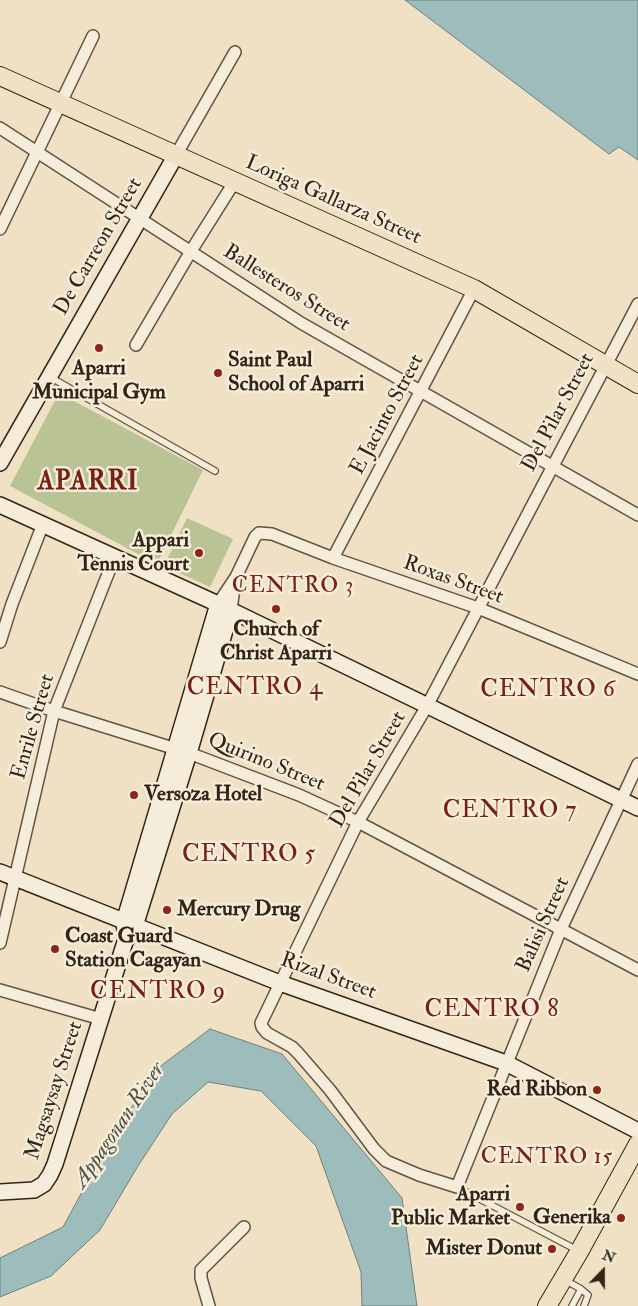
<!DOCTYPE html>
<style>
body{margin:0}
#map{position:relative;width:638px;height:1306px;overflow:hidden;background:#f0e1c4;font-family:"IM FELL Double Pica",serif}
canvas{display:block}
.north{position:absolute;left:578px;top:1246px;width:50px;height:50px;-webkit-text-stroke:4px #f5ecd9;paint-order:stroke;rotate:22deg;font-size:14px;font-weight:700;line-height:20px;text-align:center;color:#322515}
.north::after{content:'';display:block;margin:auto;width:18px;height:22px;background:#322515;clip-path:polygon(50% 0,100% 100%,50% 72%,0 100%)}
</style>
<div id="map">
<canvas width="638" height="1306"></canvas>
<div class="north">N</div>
</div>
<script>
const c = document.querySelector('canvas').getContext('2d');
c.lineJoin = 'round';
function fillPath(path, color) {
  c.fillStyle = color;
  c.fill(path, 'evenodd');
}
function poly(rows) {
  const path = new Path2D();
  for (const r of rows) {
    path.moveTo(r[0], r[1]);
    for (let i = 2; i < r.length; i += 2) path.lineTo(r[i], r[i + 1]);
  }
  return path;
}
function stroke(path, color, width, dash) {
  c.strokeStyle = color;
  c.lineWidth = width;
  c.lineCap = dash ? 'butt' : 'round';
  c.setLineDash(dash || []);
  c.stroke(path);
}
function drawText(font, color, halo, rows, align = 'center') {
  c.font = font + ' "IM FELL Double Pica",serif';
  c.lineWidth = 5;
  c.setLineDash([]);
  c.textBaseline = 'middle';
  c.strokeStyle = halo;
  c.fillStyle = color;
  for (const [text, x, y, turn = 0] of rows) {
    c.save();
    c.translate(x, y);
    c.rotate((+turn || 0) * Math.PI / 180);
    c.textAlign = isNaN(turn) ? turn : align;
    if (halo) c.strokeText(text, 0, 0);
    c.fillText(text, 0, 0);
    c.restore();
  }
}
fillPath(poly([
 [59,393,203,470,157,564,10,486],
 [187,518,233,539,210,587,164,566]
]), '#b9c394');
const water = poly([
 [405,0,638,0,638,160,619,147,609,154,405,0],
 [210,1029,282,1054,402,1198,417,1306,362,1306,361,1272,316,1146,261,1091,208,1082,172,1114,138,1166,100,1230,51,1276,0,1297,0,1258,63,1227,101,1157,154,1071,210,1029]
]);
fillPath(water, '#9dbcbc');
stroke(water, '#728079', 1);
const lane = poly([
 [50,377,215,471],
 [457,1187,577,1250],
 [565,1280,581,1289,572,1306],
 [581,1289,588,1295,584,1306]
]);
const street = poly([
 [0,128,301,323,638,515],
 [176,155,235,52],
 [0,229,93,36],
 [638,304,427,706,358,822,261,1023,262,1027,267,1033,292,1047,298,1053,330,1090,374,1149,386,1161,419,1175,457,1187,561,929,638,764],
 [136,345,191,251,235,181],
 [333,558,474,289],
 [218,604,236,577,255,537,259,533,272,534,333,558,478,608,638,674],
 [231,610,235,581],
 [0,642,12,604,43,524],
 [0,692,54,711,189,753,299,795,358,822,638,970],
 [0,943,54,711,115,556],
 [0,990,101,1019],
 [209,1306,201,1278,201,1270,244,1227]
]);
const secondary = poly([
 [0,463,176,155],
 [0,505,218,604,638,808],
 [0,872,280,983,506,1063,638,1131],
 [125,931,124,922,218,604],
 [0,1192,34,1190,44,1184,50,1175,55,1164,125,942,135,926,189,753,231,610]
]);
const primary = poly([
 [0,76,474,289,638,384],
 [547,1306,579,1252,638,1144]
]);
stroke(lane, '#625441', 8);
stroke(street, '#625441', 14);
stroke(secondary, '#322515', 18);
stroke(primary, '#322515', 20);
stroke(lane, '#f5ecd9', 5.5);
stroke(street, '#f5ecd9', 11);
stroke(secondary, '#f5ecd9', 15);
stroke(primary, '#f0e1c4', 18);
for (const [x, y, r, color] of [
 [99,348,5,"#8f2418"],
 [218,373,5,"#8f2418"],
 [199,553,5,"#8f2418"],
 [276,609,5,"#8f2418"],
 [134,795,5,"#8f2418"],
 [167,910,5,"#8f2418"],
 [55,949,5,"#8f2418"],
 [597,1090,5,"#8f2418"],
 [520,1207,5,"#8f2418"],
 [621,1218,5,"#8f2418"],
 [552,1249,5,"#8f2418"]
]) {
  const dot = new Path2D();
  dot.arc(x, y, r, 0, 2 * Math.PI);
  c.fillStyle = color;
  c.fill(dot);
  stroke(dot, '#f5ecd9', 2);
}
drawText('21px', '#322515', '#f5ecd9', [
 ["Loriga Gallarza Street",333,201,24],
 ["De Carreon Street",99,247,-60],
 ["Ballesteros Street",286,289,32],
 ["Del Pilar Street",559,413,-62],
 ["E Jacinto Street",388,415,-62],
 ["Roxas Street",453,581,20],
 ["Enrile Street",34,727,-74],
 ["Quirino Street",266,763,22],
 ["Del Pilar Street",369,770,-60],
 ["Balisi Street",544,925,-66],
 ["Rizal Street",328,977,20],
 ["Magsaysay Street",55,1091,-72]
]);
drawText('bold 21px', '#322515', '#f5ecd9', [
 ["Saint Paul",228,361,"left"],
 ["School of Aparri",228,385,"left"],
 ["Aparri",99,369,"center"],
 ["Municipal Gym",99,393,"center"],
 ["Appari",189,541],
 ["Tennis Court",189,565],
 ["Church of",276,630,"center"],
 ["Christ Aparri",276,654,"center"],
 ["Versoza Hotel",144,795,"left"],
 ["Mercury Drug",177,910,"left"],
 ["Coast Guard",65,937,"left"],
 ["Station Cagayan",65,961,"left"],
 ["Red Ribbon",587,1090],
 ["Aparri",510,1195],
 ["Public Market",510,1219],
 ["Generika",611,1218],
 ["Mister Donut",542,1249]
], 'right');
c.letterSpacing = '1px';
drawText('22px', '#7a1f14', '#f5ecd9', [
 ["CENTRO 3",293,587],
 ["CENTRO 15",547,1158]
]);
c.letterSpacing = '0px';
drawText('italic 22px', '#525247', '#f5ecd9', [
 ["Appagonan River",120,1126,-56]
]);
c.letterSpacing = '1px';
drawText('24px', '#7a1f14', '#f5ecd9', [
 ["CENTRO 4",255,689],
 ["CENTRO 6",548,691],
 ["CENTRO 7",510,812],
 ["CENTRO 5",249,856],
 ["CENTRO 9",158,993],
 ["CENTRO 8",492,1011]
]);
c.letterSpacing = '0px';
c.letterSpacing = '1px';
drawText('bold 26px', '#7a1f14', '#f5ecd9', [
 ["APARRI",88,483]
]);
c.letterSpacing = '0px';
</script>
